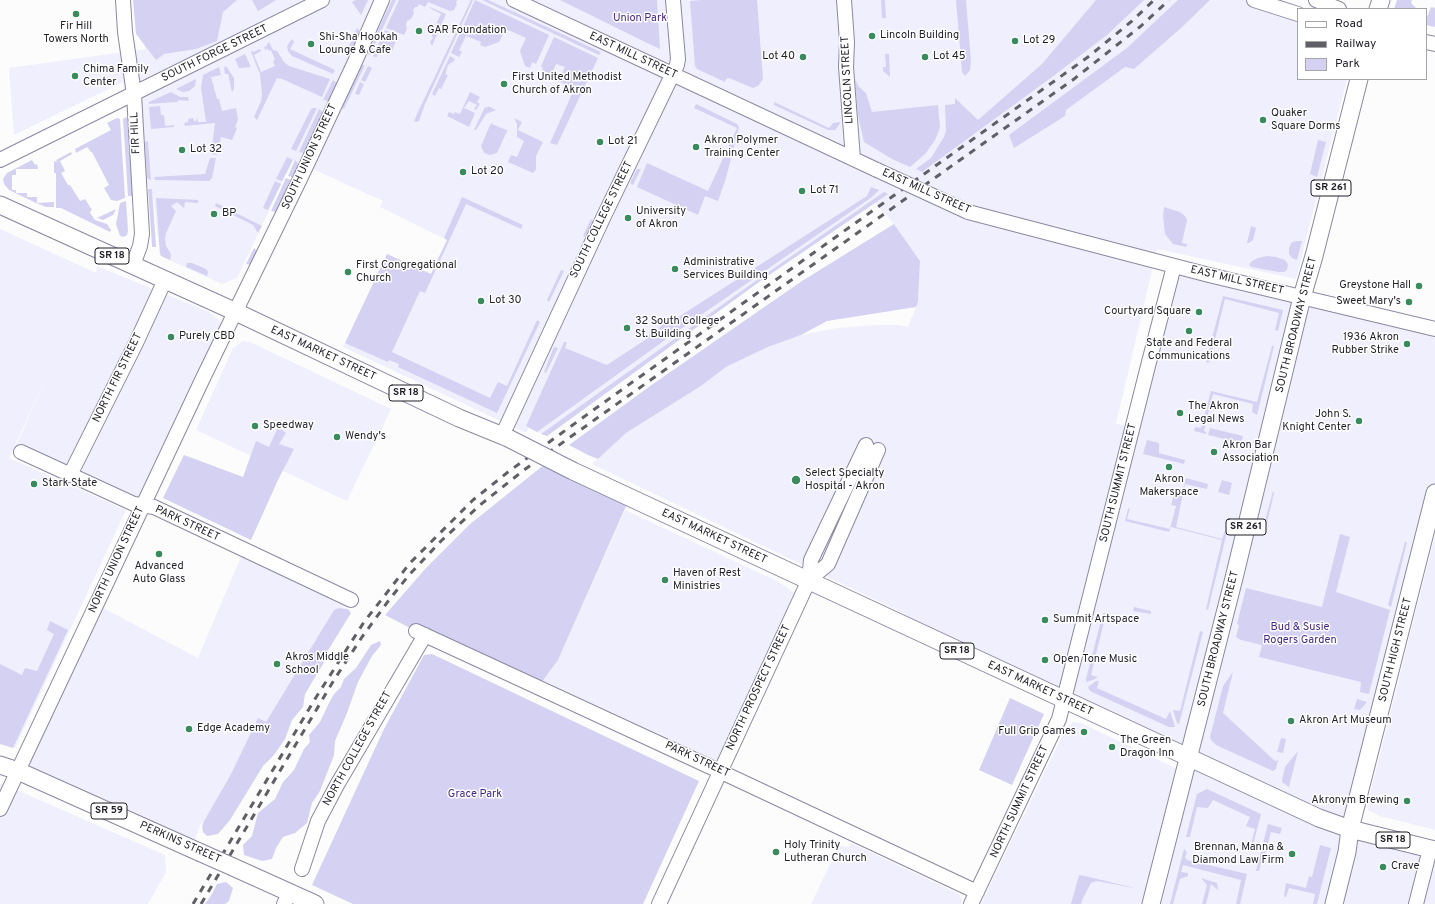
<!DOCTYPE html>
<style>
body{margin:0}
#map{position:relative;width:1435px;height:904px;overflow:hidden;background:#fcfcfc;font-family:Overpass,sans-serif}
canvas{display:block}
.legend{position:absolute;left:1297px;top:8px;width:130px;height:72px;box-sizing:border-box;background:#fff;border:1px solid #a5a5a9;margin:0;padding:5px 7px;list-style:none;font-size:12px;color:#1f1e27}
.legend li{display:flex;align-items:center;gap:8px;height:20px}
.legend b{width:20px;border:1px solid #a5a5a9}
</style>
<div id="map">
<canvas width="1435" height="904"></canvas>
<ul class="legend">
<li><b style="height:5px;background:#fff"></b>Road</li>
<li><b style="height:5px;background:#5f5f65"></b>Railway</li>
<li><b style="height:11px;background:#d5d1f3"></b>Park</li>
</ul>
</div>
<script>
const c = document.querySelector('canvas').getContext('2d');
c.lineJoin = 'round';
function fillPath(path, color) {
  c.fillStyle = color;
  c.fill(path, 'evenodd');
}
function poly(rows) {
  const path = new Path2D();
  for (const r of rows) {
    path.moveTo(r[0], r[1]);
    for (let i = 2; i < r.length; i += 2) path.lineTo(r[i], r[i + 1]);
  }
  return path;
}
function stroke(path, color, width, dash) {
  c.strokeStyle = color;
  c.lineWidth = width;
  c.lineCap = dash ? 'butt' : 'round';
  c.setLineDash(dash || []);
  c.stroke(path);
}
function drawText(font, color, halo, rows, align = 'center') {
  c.font = font + ' Overpass,sans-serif';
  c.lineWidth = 3;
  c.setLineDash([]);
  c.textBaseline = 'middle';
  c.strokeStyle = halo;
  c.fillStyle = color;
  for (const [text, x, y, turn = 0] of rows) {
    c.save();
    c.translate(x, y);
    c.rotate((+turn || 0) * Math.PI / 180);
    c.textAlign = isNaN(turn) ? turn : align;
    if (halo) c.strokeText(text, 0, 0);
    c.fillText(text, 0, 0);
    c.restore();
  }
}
fillPath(poly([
 [141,0,1272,0,1298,13,1298,79,1347,79,1296,279,1157,249,1116,424,1128,426,1062,695,904,622,905,614,592,464,626,433,701,386,726,367,768,347,801,335,837,328,878,325,899,325,908,327,918,302,920,261,894,224,875,203,759,282,547,436,529,428,526,433,343,347,387,254,431,274,447,240,380,207,383,201,293,160,237,278,222,284,163,257,160,254,153,195,133,162,123,82,14,135,9,68,145,49],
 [0,229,96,273,97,266,209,312,220,321,223,331,142,502,12,454,55,359,9,458,126,510,15,748,0,744],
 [1175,267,1300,298,1188,756,1066,698],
 [1302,297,1435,329,1435,493,1351,829,1435,850,1435,904,1151,904],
 [243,341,250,342,391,409,347,501,196,430,233,348],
 [625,510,779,582,794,593,793,603,717,761,542,680,558,660],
 [1435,535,1435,830,1380,816,1368,810,1369,798],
 [243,552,347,606,334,610,266,723,258,719,231,774,204,821,200,825,194,843,23,770,101,607,198,658],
 [1073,722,1081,723,1179,770,1145,904,981,904,1065,730],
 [0,784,3,784,165,855,166,872,148,904,0,904],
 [851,843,959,894,962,900,962,904,811,904,839,846,849,847]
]), '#f0effd');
fillPath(poly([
 [133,0,237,0,223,12,217,41,196,49,164,54,156,60,136,34],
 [252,0,276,0,258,11],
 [356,0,368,0,361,15,352,2],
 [392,0,396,0,370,55,367,54],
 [399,0,457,0,456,3,457,4,454,10,450,11,428,2,425,7,419,4,417,7,415,7,413,10,414,13,411,19,407,21,406,25,407,29,404,35,386,28],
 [471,0,473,0,425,104,419,121,416,122,414,121,418,112],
 [475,0,549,35,536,64,532,62,530,68,525,66,520,51,526,38,506,29,499,42,485,47,480,45,481,42,466,36,459,50,462,52,459,57,451,53],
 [482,0,488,0,601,52,599,55],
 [560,0,657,0,660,49,645,42],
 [700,0,757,0,763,79,758,86,753,88,729,78,726,79,725,82,697,69,695,66,690,1],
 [881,0,885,0,886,18,882,18],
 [956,0,966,0,971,61,970,70,965,76,962,72],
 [1096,0,1144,0,1107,35,1052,77,922,172,916,169,931,158,944,137,946,130,945,105,955,104,955,98,978,120,1042,64],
 [1178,0,1210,0,1181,28,1134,69,1125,67,1066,110,1065,116,1014,148,1009,135,1127,48],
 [1397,0,1412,0,1411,3,1417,9,1394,9],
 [430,7,446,14,432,46,430,42,433,38,431,34,441,14,430,8],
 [1431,7,1435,8,1435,27,1426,25,1426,20],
 [357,28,361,32,350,54,345,54],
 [385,30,398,36,392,51,387,49,386,51,381,49,377,57,375,57,373,56],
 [554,37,598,58,557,145,550,143,572,94,569,92,571,87,558,81,565,67,556,64,552,73,546,75,541,73,543,68,541,66],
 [292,39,294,42,290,49,335,70,333,74,292,56,288,51,287,46],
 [269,42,273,50,277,51,284,62,289,66,330,79,322,97,282,79,277,78,257,120,254,117,261,101,262,94,260,74,251,52,252,50,253,52,260,49,261,51,254,55,261,72,275,66,273,61,275,60,271,50,269,51,268,49,265,50,264,47,267,46,267,44],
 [245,54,251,67,239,68,235,59],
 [885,54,889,54,890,77,883,71,883,67,886,67],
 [450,56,455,59,453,62,452,62,448,65,446,72,446,75,448,75,441,89,439,88,435,96,432,94],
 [361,65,365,65,344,109,341,108],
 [226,66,234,78,234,89,232,92,228,74,225,74,224,68],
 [368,66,372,68,365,82,361,80],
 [219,67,221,75,211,77,217,99,219,99,222,111,236,108,238,120,235,127,237,128,232,140,221,137,217,155,211,154,215,123,185,126,184,123,188,122,188,119,193,118,194,121,196,121,197,118,198,122,206,122,201,88,203,75],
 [196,79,195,86,189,91,183,92,176,89],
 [855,79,859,87,866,93,872,112,938,105,940,128,935,140,926,153,910,167,892,159,864,142,858,115],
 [333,80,337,83,328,101,323,100],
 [360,82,364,84,359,95,355,94],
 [171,92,180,97,188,97,189,101,179,100,177,102,149,104,149,102],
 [470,92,480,97,477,102,480,104,476,110,474,109,477,105,469,101,464,108,475,113,469,127,447,116,449,112,454,114,455,112,460,114],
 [774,102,829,128,833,123,840,122,839,125,835,130,828,130,774,105],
 [696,104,737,124,739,127,726,178,718,201,705,196,698,215,637,187,647,163,708,191,737,128,694,108],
 [160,106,161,115,164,115,165,126,174,125,174,127,151,129,149,107],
 [488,106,496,110,486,114,476,130,474,130,485,107,487,108],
 [313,108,317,108,296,151,291,149,311,109],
 [319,109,323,112,304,153,299,152],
 [127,117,128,126,133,196,128,196,123,119],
 [117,118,120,119,125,198,117,201,111,200,104,188,109,185,92,152,91,152,87,147,76,153,75,149,111,130,107,123],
 [514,118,522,122,518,130,543,142,536,156,536,169,533,173,508,162,511,155,517,157,524,141,517,137,517,124],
 [493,122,492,124,506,130,507,129,507,131,497,153,490,155,484,153,481,146,490,125],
 [1318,140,1326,142,1317,177,1310,174],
 [148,141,151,180,147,178,145,142],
 [71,152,72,154,60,161,65,171,61,173,68,185,70,185,80,201,85,199,92,210,90,212,90,213,95,220,107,224,111,230,110,232,61,208,56,208,56,173,54,173,54,161,57,162,56,160],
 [287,157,293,160,282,181,276,179],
 [210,158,216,158,212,178,209,181,155,180,154,177,205,174],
 [32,160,35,165,37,164,38,169,16,169,16,175,12,175,12,190,16,190,16,193,27,193,27,197,37,197,37,203,54,202,54,207,46,207,36,203,9,190,4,184,3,179,7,173],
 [295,160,299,164,292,177,288,176],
 [637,169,641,169,633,185,630,183],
 [286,178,291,180,276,212,271,211],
 [275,181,281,184,268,210,263,208],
 [871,187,879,190,872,197,672,335,537,432,526,426,564,342,567,342,565,348,607,365,648,338,650,333,656,335,662,323,666,325,867,196],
 [148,189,152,189,156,247,152,247,152,245],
 [884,192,888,194,759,282,547,436,541,434,757,280],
 [462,197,523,225,521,229,466,204,425,293,420,291,392,352,490,398,498,382,507,386,537,320,540,322,497,413,398,367,399,364,389,360,388,362,345,343,387,254,431,274,447,240,444,238],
 [156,198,198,200,198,203,185,202,184,208,177,202,171,206,176,211,166,233,165,239,166,246,171,254,170,260,161,256,160,253],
 [126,201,128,231,127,235,124,237,120,236,116,224,120,203],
 [216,203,262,226,258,233,253,225,215,206],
 [1164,207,1180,212,1185,216,1187,220,1182,243,1187,244,1186,247,1173,244,1165,234,1163,216],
 [116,209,113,215,103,220,97,218],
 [591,219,594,222,586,238,583,236],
 [894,224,920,261,918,302,916,307,827,321,801,335,768,347,751,355,726,367,701,386,626,433,598,459,588,455,569,445,653,384,802,281],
 [1251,226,1256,228,1253,240,1249,243,1247,243],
 [1297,241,1302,241,1297,260,1292,258,1289,254,1289,248,1292,242],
 [254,248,257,251,251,265,246,264],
 [1267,256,1276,257,1285,260,1288,264,1287,270,1284,272,1278,272,1252,267,1249,265,1252,261,1258,258],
 [187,263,192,263,206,269,208,272,207,276,186,267],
 [561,270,564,271,549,302,547,300],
 [1223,296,1283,310,1278,331,1275,330,1279,313,1225,299,1209,363,1206,362],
 [1272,346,1274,346,1257,415,1252,412,1253,404,1213,394,1204,431,1206,432,1206,434,1194,431,1195,427,1201,428,1211,391,1257,402],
 [554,347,558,348,546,373,544,372],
 [278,427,286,433,279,444,294,449,278,480,251,540,163,498,184,455,243,477,256,441,269,447],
 [1210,428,1243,436,1241,443,1208,435],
 [1147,440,1159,443,1159,453,1185,460,1184,464,1143,454],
 [550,460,630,497,558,660,538,687,416,631,385,615,426,568,469,525],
 [1186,478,1208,484,1207,489,1185,484,1176,527,1222,539,1225,531,1227,532,1208,610,1206,609,1222,540,1171,527,1169,532,1125,521,1128,509,1130,508,1127,519,1170,529,1176,506,1171,505,1174,495,1181,496],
 [1222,480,1232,483,1229,495,1218,492],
 [1273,491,1274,492,1272,502,1266,526,1264,525],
 [1340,534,1350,537,1336,592,1390,610,1369,694,1360,692,1361,682,1259,657,1262,645,1241,640,1236,637,1239,625,1237,624,1246,588,1322,607],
 [1405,542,1407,542,1391,607,1388,605],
 [1134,607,1151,611,1151,614,1133,611],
 [339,608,348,609,351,613,327,652,326,659,305,694,303,707,292,720,285,739,274,755,263,766,230,820,218,834,207,836,203,832,202,826,204,821,231,774,258,718,266,722,334,610],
 [1103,613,1106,613,1091,675,1098,677,1093,680,1086,682,1086,679],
 [50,621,68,630,13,748,0,744,0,664,22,675,25,668,37,671,54,634,47,630],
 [1200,631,1203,632,1179,724,1177,723,1173,710,1180,711],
 [380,641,381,645,372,656,358,682,347,713,335,741,334,755,320,791,312,803,307,823,295,833,283,837,276,848,272,859,262,861,244,855,243,845,252,836,258,813,275,799,283,782,294,770,304,749,310,742,309,735,320,722,329,703,334,694,341,687,344,679,356,668,371,645],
 [432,654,699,781,643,904,353,904,312,885,384,729,424,655],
 [1233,672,1223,713,1275,761,1278,760,1276,769,1273,771,1216,745,1211,740,1210,737,1223,686],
 [1096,681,1099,681,1097,688,1166,719,1170,711,1175,727,1169,727,1092,692,1089,690,1088,687],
 [1010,698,1044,714,1012,785,979,770],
 [1357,699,1367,702,1360,710,1354,709],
 [1281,738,1286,739,1283,753,1277,752],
 [1298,751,1289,787,1282,782,1282,780,1285,767],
 [1207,789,1261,814,1253,845,1251,844,1255,829,1246,826,1250,817,1213,800,1208,808,1197,807,1190,837,1186,837,1197,794],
 [1268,824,1282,828,1280,834,1271,832,1263,863,1261,863,1259,871,1256,871],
 [1320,845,1331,848,1317,904,1313,904,1315,894,1289,888,1286,897,1285,897,1284,895,1286,883,1306,888,1309,876,1312,877],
 [1184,849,1187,852,1185,857,1187,860,1247,874,1240,904,1236,904,1241,880,1183,865,1181,872,1188,873,1188,876,1180,879,1173,904,1170,904],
 [1079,875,1085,876,1139,889,1097,881,1091,883,1083,898,1081,904,1071,904],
 [1201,878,1217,883,1218,890,1211,884,1206,904,1202,904,1207,885],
 [226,882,233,888,229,901,225,904,205,904,212,894,217,884]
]), '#d5d1f3');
const minor = poly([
 [123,0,125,32,134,94,142,234,140,246,133,265],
 [514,0,877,170],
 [844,0,847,42,846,67,853,159],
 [1254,0,1298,14],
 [1316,0,1339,9],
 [1426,42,1435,44],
 [0,160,322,0],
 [968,212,1209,275,1435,329],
 [502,436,604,216,677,65,678,59,673,0],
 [21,452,134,504,154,507,351,600],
 [70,475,136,343,165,280],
 [809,580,828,564,878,450],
 [416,631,732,777,977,892],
 [0,809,204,376,300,179,354,64,382,0],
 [302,869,318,821,337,785,425,635],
 [284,904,290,892],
 [659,904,809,580,811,560,866,445],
 [971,904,1059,719,1148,366,1174,266],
 [1416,904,1430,849]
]);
const major = poly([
 [1378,9,1381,0],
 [0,205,236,312,459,418,508,438],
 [573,471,1319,818,1350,829,1435,850],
 [0,765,18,771,199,852],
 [233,867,315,904],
 [1151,904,1234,578,1302,297,1314,256,1359,79],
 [1334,904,1347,852,1350,829,1435,493]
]);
stroke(minor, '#8b88a0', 16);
stroke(major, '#8b88a0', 19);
stroke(minor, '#fff', 14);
stroke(major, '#fff', 17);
stroke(poly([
 [193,904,315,699,364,622,410,563,473,500,508,472,592,411,1088,57,1132,21,1154,0],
 [201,904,334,680,362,637,389,600,409,575,441,541,480,505,524,470,1074,79,1141,26,1169,0]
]), '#5f5f65', 3, [7, 7]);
const minorBridge = poly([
 [877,170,968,212]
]);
const majorBridge = poly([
 [508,438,573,471],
 [199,852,233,867]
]);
stroke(minorBridge, '#8b88a0', 16, []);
stroke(majorBridge, '#8b88a0', 19, []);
stroke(minorBridge, '#fff', 14);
stroke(majorBridge, '#fff', 17);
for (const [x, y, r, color] of [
 [76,14,4,"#398b5d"],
 [419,31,4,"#398b5d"],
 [872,36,4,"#398b5d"],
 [1015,41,4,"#398b5d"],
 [311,44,4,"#398b5d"],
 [803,57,4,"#398b5d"],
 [925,57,4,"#398b5d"],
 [75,76,4,"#398b5d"],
 [504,84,4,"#398b5d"],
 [1263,120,4,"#398b5d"],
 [600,142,4,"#398b5d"],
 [696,147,4,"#398b5d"],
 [182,150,4,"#398b5d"],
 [463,172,4,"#398b5d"],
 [802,191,4,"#398b5d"],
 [214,214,4,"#398b5d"],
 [628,218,4,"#398b5d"],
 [675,269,4,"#398b5d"],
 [348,272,4,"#398b5d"],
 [1419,286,4,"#398b5d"],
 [481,301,4,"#398b5d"],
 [1409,302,4,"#398b5d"],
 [1199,312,4,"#398b5d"],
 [627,328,4,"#398b5d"],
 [1189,331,4,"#398b5d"],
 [171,337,4,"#398b5d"],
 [1407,344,4,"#398b5d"],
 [1180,413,4,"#398b5d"],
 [1359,421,4,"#398b5d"],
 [255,426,4,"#398b5d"],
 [337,437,4,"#398b5d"],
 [1214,452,4,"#398b5d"],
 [1169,467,4,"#398b5d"],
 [796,480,5,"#398b5d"],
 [34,484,4,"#398b5d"],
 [159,554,4,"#398b5d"],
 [665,580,4,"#398b5d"],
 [1045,620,4,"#398b5d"],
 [1045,660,4,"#398b5d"],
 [277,664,4,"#398b5d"],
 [1291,721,4,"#398b5d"],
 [189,729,4,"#398b5d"],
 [1084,732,4,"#398b5d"],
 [1112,747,4,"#398b5d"],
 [1407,801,4,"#398b5d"],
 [776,852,4,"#398b5d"],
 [1292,854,4,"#398b5d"],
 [1383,867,4,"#398b5d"]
]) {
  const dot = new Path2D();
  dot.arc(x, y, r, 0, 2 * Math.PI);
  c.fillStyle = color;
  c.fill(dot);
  stroke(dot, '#fff', 1.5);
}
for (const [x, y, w] of [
 [1331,188,40],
 [112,256,34],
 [406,393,34],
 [1246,527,40],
 [957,651,34],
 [109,811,36],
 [1393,840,34]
]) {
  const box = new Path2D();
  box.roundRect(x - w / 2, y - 8, w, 16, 3);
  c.fillStyle = '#fff';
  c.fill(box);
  stroke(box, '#1f1e27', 1);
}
drawText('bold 10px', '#1f1e27', null, [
 ["SR 261",1331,188],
 ["SR 18",112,256],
 ["SR 18",406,393],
 ["SR 261",1246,527],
 ["SR 18",957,651],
 ["SR 59",109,811],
 ["SR 18",1393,840]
]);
drawText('11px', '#442887', '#fff', [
 ["Union Park",640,19],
 ["Bud & Susie",1300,628],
 ["Rogers Garden",1300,641],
 ["Grace Park",475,795]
]);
drawText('11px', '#1f1e27', '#fff', [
 ["Fir Hill",76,27,"center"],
 ["Towers North",76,40,"center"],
 ["GAR Foundation",427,31],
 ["Lincoln Building",880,36],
 ["Shi-Sha Hookah",319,38],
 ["Lounge & Cafe",319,51],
 ["Lot 29",1023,41],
 ["Lot 40",795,57,"right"],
 ["Lot 45",933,57],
 ["Chima Family",83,70],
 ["Center",83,83],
 ["First United Methodist",512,78],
 ["Church of Akron",512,91],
 ["Quaker",1271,114],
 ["Square Dorms",1271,127],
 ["Akron Polymer",704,141],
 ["Training Center",704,154],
 ["Lot 21",608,142],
 ["Lot 32",190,150],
 ["Lot 20",471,172],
 ["Lot 71",810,191],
 ["University",636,212],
 ["of Akron",636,225],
 ["BP",222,214],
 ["Administrative",683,263],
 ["Services Building",683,276],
 ["First Congregational",356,266],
 ["Church",356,279],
 ["Greystone Hall",1411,286,"right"],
 ["Lot 30",489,301],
 ["Sweet Mary's",1401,302,"right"],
 ["Courtyard Square",1191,312,"right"],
 ["32 South College",635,322],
 ["St. Building",635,335],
 ["Purely CBD",179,337],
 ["1936 Akron",1399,338,"right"],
 ["Rubber Strike",1399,351,"right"],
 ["State and Federal",1189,344,"center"],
 ["Communications",1189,357,"center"],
 ["The Akron",1188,407],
 ["Legal News",1188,420],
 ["John S.",1351,415,"right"],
 ["Knight Center",1351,428,"right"],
 ["Speedway",263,426],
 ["Wendy's",345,437],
 ["Akron Bar",1222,446],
 ["Association",1222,459],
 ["Select Specialty",805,474],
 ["Hospital - Akron",805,487],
 ["Akron",1169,480,"center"],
 ["Makerspace",1169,493,"center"],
 ["Stark State",42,484],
 ["Advanced",159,567,"center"],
 ["Auto Glass",159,580,"center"],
 ["Haven of Rest",673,574],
 ["Ministries",673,587],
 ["Summit Artspace",1053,620],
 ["Akros Middle",285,658],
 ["School",285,671],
 ["Open Tone Music",1053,660],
 ["Akron Art Museum",1299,721],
 ["Edge Academy",197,729],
 ["Full Grip Games",1076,732,"right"],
 ["The Green",1120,741],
 ["Dragon Inn",1120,754],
 ["Akronym Brewing",1399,801,"right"],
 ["Holy Trinity",784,846],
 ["Lutheran Church",784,859],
 ["Brennan, Manna &",1284,848,"right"],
 ["Diamond Law Firm",1284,861,"right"],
 ["Crave",1391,867]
], 'left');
drawText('11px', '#1f1e27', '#fff', [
 ["SOUTH FORGE STREET",215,54,-26],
 ["EAST MILL STREET",633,56,25],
 ["LINCOLN STREET",848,80,-93],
 ["FIR HILL",136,133,-93],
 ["SOUTH UNION STREET",310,157,-65],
 ["EAST MILL STREET",926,192,24],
 ["SOUTH COLLEGE STREET",602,220,-64],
 ["EAST MILL STREET",1237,281,13],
 ["SOUTH BROADWAY STREET",1297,325,-76],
 ["EAST MARKET STREET",323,354,25],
 ["NORTH FIR STREET",118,378,-64],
 ["SOUTH SUMMIT STREET",1119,483,-76],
 ["PARK STREET",187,524,25],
 ["EAST MARKET STREET",714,537,25],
 ["NORTH UNION STREET",117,560,-65],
 ["SOUTH BROADWAY STREET",1219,639,-76],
 ["SOUTH HIGH STREET",1396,650,-76],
 ["NORTH PROSPECT STREET",759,688,-65],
 ["EAST MARKET STREET",1040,689,25],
 ["NORTH COLLEGE STREET",358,749,-61],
 ["PARK STREET",697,760,25],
 ["NORTH SUMMIT STREET",1020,802,-65],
 ["PERKINS STREET",180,843,24]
]);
</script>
